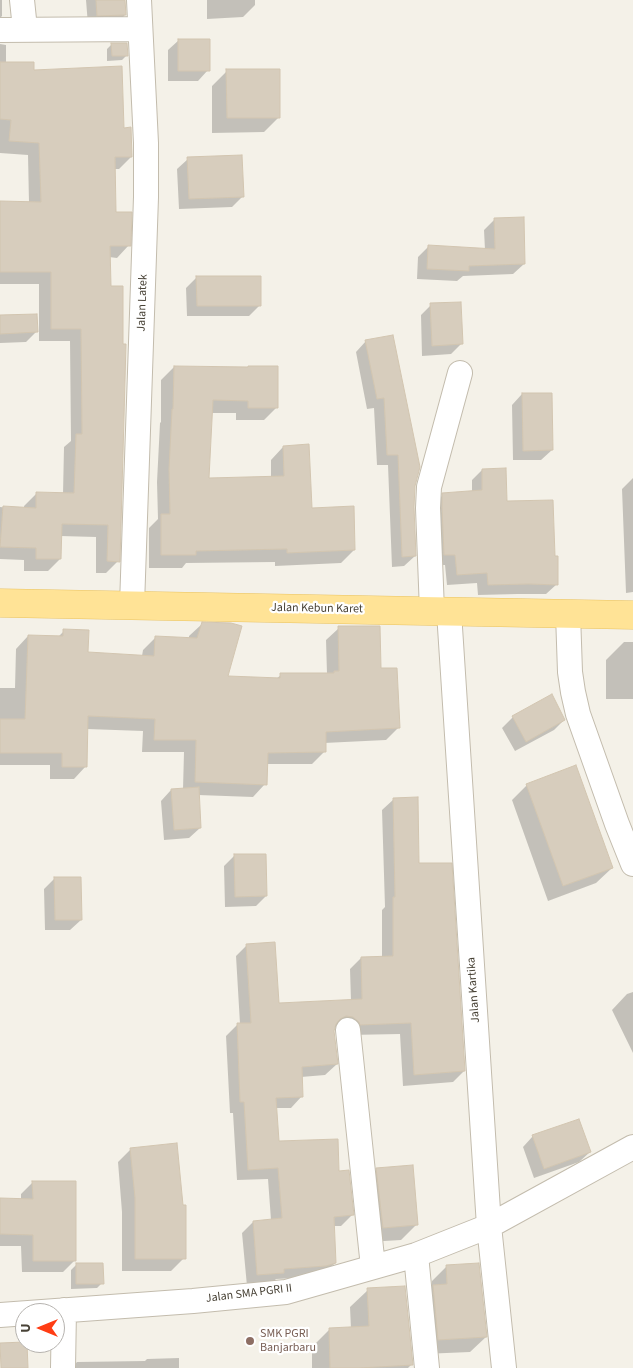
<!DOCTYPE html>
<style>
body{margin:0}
#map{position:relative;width:633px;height:1368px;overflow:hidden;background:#f4f1e8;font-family:"Source Sans 3",sans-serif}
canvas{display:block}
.north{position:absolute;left:15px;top:1303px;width:50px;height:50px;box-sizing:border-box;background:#fff;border:1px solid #b6b3af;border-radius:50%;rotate:270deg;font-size:14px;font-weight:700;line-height:20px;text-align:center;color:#484236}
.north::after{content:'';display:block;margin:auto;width:18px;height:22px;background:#ff3d14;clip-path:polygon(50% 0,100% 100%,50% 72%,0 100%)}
</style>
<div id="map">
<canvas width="633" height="1368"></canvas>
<div class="north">U</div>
</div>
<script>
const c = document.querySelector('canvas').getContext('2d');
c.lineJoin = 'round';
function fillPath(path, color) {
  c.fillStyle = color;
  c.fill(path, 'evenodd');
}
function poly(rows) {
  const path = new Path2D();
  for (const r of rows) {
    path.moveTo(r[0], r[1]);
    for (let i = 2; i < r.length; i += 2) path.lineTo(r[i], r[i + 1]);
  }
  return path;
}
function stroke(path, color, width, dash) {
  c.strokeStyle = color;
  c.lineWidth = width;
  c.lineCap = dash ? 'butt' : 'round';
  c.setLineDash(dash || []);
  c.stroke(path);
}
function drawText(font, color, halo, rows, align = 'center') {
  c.font = font + ' "Source Sans 3",sans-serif';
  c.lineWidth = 4.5;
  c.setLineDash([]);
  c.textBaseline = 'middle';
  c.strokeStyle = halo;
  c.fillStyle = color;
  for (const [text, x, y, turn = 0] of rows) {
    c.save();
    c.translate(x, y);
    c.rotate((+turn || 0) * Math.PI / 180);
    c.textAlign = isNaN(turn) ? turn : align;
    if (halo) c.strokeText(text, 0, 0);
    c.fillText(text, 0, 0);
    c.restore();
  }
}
fillPath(poly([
 [0,0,2,0,2,16,0,18],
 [86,0,124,0,125,15,115,25,88,25],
 [207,0,255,0,255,5,243,17,207,19],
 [179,40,208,70,198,81,168,81,168,50],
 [0,44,6,45,6,63,32,71,123,129,131,157,119,169,114,169,115,213,129,245,117,258,109,257,118,561,106,573,96,573,96,537,60,536,60,559,48,571,24,571,24,560,0,559,0,507,24,509,24,506,36,494,63,494,64,447,71,441,70,341,39,341,39,284,0,284,0,202,29,203,28,155,0,153],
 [112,44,127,55,122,60,107,61,107,49],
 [227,71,279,117,264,132,212,133,212,86],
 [188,159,243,196,232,207,179,209,177,169],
 [495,219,524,264,513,274,463,276,457,281,417,279,418,257,428,247,485,250,484,230],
 [197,277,260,305,249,316,187,316,186,288],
 [431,305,461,344,451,354,422,356,421,315],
 [0,317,37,331,26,342,0,343],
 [366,341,414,486,413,507,415,556,404,566,392,567,388,465,377,465,374,408,367,409,356,352],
 [174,367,277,407,264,420,236,420,236,413,211,413,207,479,271,477,271,460,283,447,311,509,354,550,341,563,275,566,275,562,186,563,182,568,149,568,149,528,158,519,157,482,160,423,161,422,161,380],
 [522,394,552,450,541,460,513,460,512,405],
 [482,470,506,502,554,557,557,584,546,594,518,594,478,595,477,583,447,585,445,565,434,565,433,505,443,495,472,492,472,480],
 [633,478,633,592,626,593,622,489],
 [202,624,226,678,276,679,281,675,327,674,326,640,339,628,380,670,399,727,386,740,324,743,325,751,312,764,266,764,265,784,253,797,198,795,200,828,189,838,164,840,161,801,171,790,183,789,184,752,142,752,143,731,87,729,86,766,74,779,50,779,50,765,0,765,0,688,15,688,16,649,28,636,58,637,64,631,87,654,142,656,143,650,156,637,189,639,189,636],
 [624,642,633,642,633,699,606,699,606,660],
 [552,696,564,720,554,730,515,751,502,728,513,717],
 [527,785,612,868,596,883,548,901,512,800],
 [394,799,418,865,464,1071,453,1082,403,1086,400,1034,349,1035,342,1028,334,1027,333,1031,337,1064,325,1075,301,1077,302,1096,291,1108,276,1108,278,1143,338,1172,352,1215,341,1226,334,1226,335,1263,324,1274,314,1277,276,1279,271,1284,247,1286,242,1233,253,1222,271,1220,268,1179,237,1180,233,1113,230,1113,226,1036,238,1024,240,1024,236,956,247,945,278,1005,351,1001,350,969,361,958,382,957,382,910,385,907,382,810],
 [234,856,266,896,256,906,225,907,224,866],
 [55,878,81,920,70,930,45,930,44,889],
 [633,992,633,1053,612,1010,627,994],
 [533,1136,590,1152,579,1162,534,1178,523,1147],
 [131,1149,184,1258,171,1271,122,1271,122,1212,118,1162],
 [377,1169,416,1225,401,1240,368,1242,362,1184],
 [33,1182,75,1260,63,1272,22,1272,21,1246,0,1246,0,1199,21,1200,21,1194],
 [76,1265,102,1283,97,1288,71,1289,71,1270],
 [447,1266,486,1337,470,1352,423,1354,418,1301,432,1287,432,1281],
 [368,1290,412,1364,408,1368,312,1368,312,1347,329,1330,351,1329,350,1307],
 [179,1358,179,1368,71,1368,77,1362,145,1361,147,1359]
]), '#0003');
const building = poly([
 [96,0,125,0,126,15,97,16,96,0],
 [178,39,210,39,210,71,178,71,178,39],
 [111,43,127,43,128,56,112,56,111,43],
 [0,62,34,62,34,70,122,66,124,128,131,127,132,157,115,157,116,212,132,212,131,246,110,246,111,286,123,286,123,344,126,344,120,562,107,561,108,525,62,524,61,559,36,559,36,548,0,547,3,506,36,508,36,492,74,493,76,434,82,434,81,329,51,329,51,272,0,272,0,201,41,202,39,143,9,141,11,120,0,119,0,62],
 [226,69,280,69,280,118,227,118,226,69],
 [242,155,244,197,189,199,187,157,242,155],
 [524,217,525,264,469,266,469,271,427,269,428,245,495,249,494,218,524,217],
 [196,276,261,276,261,306,197,306,196,276],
 [461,302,463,344,432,346,430,303,461,302],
 [37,314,38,332,0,334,0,315,37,314],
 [393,335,420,467,415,486,414,507,416,556,402,557,398,455,387,455,384,398,377,399,365,340,393,335],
 [174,366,248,367,248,366,278,366,278,408,248,408,248,401,213,400,209,478,284,476,283,446,309,444,312,508,354,506,355,550,287,553,287,549,196,551,196,555,161,555,161,514,170,514,169,469,172,409,173,409,174,366],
 [522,393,552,393,553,450,523,451,522,393],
 [506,468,507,501,553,500,555,556,558,556,558,585,529,584,488,585,487,573,457,575,455,555,444,555,442,508,442,493,482,490,482,469,506,468],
 [202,622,231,623,242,626,228,676,280,678,280,673,334,673,334,671,339,671,338,626,380,626,381,668,397,668,400,728,326,732,326,752,268,753,267,785,195,782,196,740,154,740,155,719,88,716,87,767,62,767,62,753,0,753,0,719,25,719,28,635,63,636,63,629,89,630,88,652,154,656,155,636,197,638,202,622],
 [552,694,565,720,526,742,512,716,552,694],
 [576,765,613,868,563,886,526,784,576,765],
 [199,787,201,828,174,830,171,789,199,787],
 [418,797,419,863,452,863,465,1071,414,1075,411,1023,360,1025,359,1022,353,1017,346,1016,340,1019,336,1024,334,1031,338,1064,302,1067,303,1097,276,1098,279,1141,338,1139,339,1171,349,1170,354,1215,334,1217,336,1263,326,1266,284,1269,284,1273,257,1275,253,1221,282,1218,278,1168,248,1170,244,1102,240,1102,237,1023,251,1023,246,944,275,942,279,1003,362,999,361,957,393,956,393,897,395,897,393,798,418,797],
 [234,854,266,854,267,896,235,897,234,854],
 [54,877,81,877,82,920,55,920,54,877],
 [579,1119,591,1152,544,1169,532,1135,579,1119],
 [177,1143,183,1205,186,1205,186,1259,135,1259,135,1198,130,1148,177,1143],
 [413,1165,418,1225,383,1228,376,1168,413,1165],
 [32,1181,76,1181,76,1261,33,1261,33,1235,0,1234,0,1198,33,1199,32,1181],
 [76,1263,103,1263,104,1284,76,1284,76,1263],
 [479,1263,487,1337,438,1340,433,1285,447,1284,446,1265,479,1263],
 [405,1286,413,1365,359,1368,330,1368,329,1328,369,1326,367,1288,405,1286],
 [25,1342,27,1343,28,1368,1,1368,0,1343,25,1342]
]);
fillPath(building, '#d7cdbd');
stroke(building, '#d2c5b0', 1);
const minor = poly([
 [22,0,25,29],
 [0,30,140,29],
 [132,605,146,197,146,143,139,0],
 [432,611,428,508,429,487,460,373],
 [449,612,489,1226,504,1368],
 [568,614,570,672,573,692,578,714,617,824,633,864],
 [348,1030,373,1267],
 [416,1255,427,1368],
 [0,1315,193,1301,286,1292,416,1255,489,1226,633,1147],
 [63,1368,64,1310]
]);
const major = poly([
 [0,603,633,615]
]);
stroke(minor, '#c3bcad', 26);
stroke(major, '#e9c362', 29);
stroke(minor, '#fff', 24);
stroke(major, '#ffe396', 28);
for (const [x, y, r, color] of [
 [250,1341,5,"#8d6e63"]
]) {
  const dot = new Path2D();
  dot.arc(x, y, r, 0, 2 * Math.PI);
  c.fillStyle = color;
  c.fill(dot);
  stroke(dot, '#fff', 2);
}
drawText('12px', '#484236', '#fff', [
 ["Jalan Latek",143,303,-88],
 ["Jalan Kebun Karet",317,609,1],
 ["Jalan Kartika",474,990,-94],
 ["Jalan SMA PGRI II",249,1294,-7]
]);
drawText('12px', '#785e54', '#fff', [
 ["SMK PGRI",260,1334],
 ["Banjarbaru",260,1348]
], 'left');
</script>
